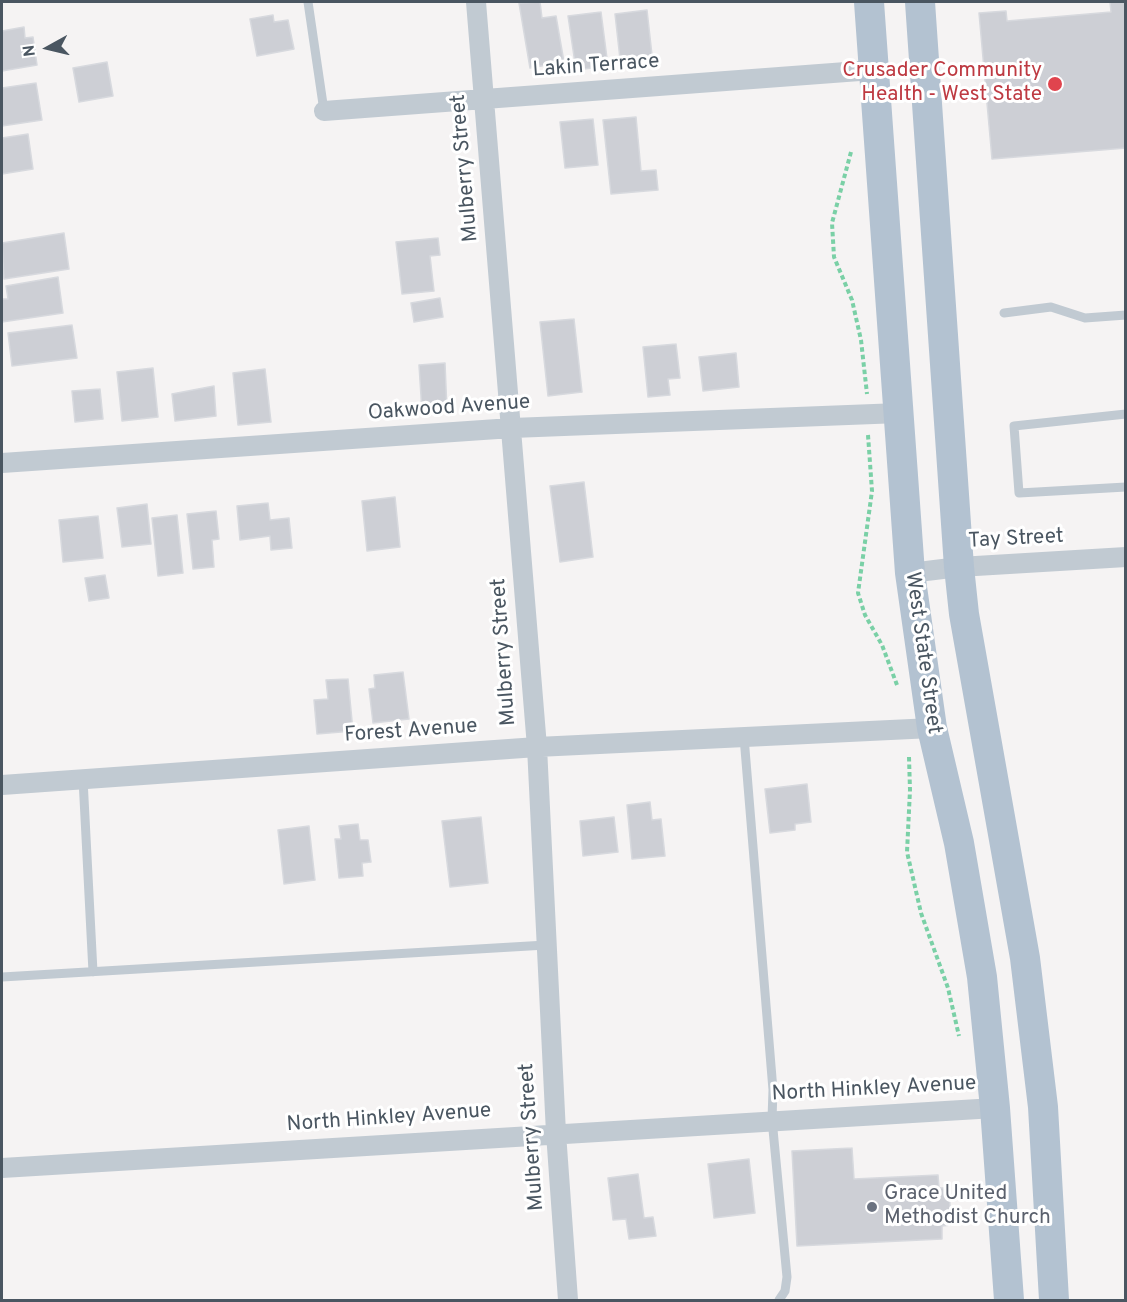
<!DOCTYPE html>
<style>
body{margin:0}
#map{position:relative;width:1127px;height:1302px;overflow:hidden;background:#f5f3f3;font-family:Overpass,sans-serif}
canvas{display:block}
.frame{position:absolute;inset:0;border:3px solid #4a5661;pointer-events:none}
.north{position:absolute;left:18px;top:18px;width:60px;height:60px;-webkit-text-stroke:4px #fff;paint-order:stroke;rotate:262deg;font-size:16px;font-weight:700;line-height:24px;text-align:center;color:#4a5661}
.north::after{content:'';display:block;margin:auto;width:21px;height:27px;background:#4a5661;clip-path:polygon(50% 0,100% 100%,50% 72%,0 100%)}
</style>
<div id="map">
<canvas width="1127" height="1302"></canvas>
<div class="frame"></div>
<div class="north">N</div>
</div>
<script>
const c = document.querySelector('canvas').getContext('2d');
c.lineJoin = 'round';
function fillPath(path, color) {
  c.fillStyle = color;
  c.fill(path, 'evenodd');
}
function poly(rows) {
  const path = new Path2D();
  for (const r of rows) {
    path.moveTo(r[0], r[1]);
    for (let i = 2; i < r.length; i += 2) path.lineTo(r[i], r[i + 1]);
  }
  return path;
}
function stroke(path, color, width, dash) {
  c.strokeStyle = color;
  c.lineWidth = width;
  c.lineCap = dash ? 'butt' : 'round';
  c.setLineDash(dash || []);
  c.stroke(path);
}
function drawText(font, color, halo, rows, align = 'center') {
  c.font = font + ' Overpass,sans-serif';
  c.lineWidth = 6;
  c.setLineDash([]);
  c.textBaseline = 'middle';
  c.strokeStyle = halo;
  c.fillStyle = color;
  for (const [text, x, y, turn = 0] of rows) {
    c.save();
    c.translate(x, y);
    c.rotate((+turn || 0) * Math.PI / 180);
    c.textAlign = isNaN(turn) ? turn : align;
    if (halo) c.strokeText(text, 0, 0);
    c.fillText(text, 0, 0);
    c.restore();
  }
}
const building = poly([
 [540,2,542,18,556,16,564,62,530,68,519,3,540,2],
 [1110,2,1126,2,1126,148,992,159,979,13,1006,11,1007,21,1111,12,1110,2],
 [647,10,653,64,621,68,615,14,647,10],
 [601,12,608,66,576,70,568,16,601,12],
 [273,15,274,22,288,20,294,49,257,56,250,19,273,15],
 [24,27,25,38,33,37,37,65,2,71,2,31,24,27],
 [107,62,113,96,79,102,73,68,107,62],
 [36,83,42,120,2,126,2,88,36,83],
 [636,117,641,171,656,170,658,190,611,194,603,120,636,117],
 [593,119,598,165,565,168,560,122,593,119],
 [28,134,33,169,2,174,2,138,28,134],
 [64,233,69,269,4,279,2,243,64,233],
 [438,238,440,255,430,256,434,291,402,294,396,242,438,238],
 [58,277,63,313,2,322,2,299,8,299,6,286,58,277],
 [440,298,443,317,414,322,411,303,440,298],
 [574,319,582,392,548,396,540,322,574,319],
 [72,325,77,358,12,366,8,333,72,325],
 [676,344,680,378,668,379,670,395,648,397,643,347,676,344],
 [736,353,739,387,703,391,699,357,736,353],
 [445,363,447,411,422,412,419,365,445,363],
 [153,368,158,417,122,421,117,372,153,368],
 [265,369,271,422,238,425,233,373,265,369],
 [214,386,216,416,175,421,172,394,214,386],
 [100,389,103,419,75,422,72,391,100,389],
 [584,482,593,557,560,562,550,486,584,482],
 [395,497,400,547,367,551,362,501,395,497],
 [268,503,270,520,289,518,292,548,271,550,270,536,240,540,237,506,268,503],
 [147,504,151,544,122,547,117,508,147,504],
 [216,511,219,539,212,540,214,567,193,569,187,514,216,511],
 [177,515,183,573,158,576,152,518,177,515],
 [98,516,103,558,63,562,59,520,98,516],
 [105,575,109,598,89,601,85,578,105,575],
 [403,672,409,719,373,723,369,689,375,688,374,675,403,672],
 [348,679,353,731,317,734,314,700,328,699,326,680,348,679],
 [807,784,811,822,795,824,795,830,770,833,765,789,807,784],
 [650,802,652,820,661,819,665,856,632,859,627,805,650,802],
 [481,817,488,883,450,887,442,821,481,817],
 [614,817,618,852,583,856,580,821,614,817],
 [358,824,360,840,368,840,371,862,362,863,363,876,339,878,335,839,341,839,339,826,358,824],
 [309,826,315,880,284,884,278,830,309,826],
 [852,1148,854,1179,938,1175,939,1188,949,1188,951,1225,942,1226,942,1239,797,1246,792,1151,852,1148],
 [749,1159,755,1213,714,1218,708,1164,749,1159],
 [638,1174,644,1218,653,1217,656,1236,629,1239,626,1219,613,1220,608,1178,638,1174]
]);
fillPath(building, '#cdcfd5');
stroke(building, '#d7d9de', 1.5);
stroke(poly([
 [851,152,832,223,834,257,852,300,861,340,867,394],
 [868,435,872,491,858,593,865,615,882,645,897,685],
 [909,757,910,790,907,852,921,913,948,988,959,1036]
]), '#7ad0a6', 4, [4.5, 3]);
stroke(poly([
 [308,2,324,111],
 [1004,313,1051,307,1085,318,1126,315],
 [1126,414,1014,426,1019,493,1126,487],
 [744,737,773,1090,772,1119,787,1277,785,1291,779,1300],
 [83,779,93,972],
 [2,977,546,945]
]), '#c1cad2', 9);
stroke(poly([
 [476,2,537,747,556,1133,568,1300],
 [324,111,873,70],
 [2,463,512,428,900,413],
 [910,573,959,567,1126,557],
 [2,785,537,747,932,728],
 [2,1168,995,1108]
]), '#c1cad2', 20);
stroke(poly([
 [869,2,910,573,932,728,959,843,982,977,995,1108,1009,1300],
 [920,2,959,567,964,614,1025,958,1043,1107,1054,1300]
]), '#b3c2d1', 30);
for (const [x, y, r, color] of [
 [1055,84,8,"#e0444e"],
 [872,1207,6,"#6b7280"]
]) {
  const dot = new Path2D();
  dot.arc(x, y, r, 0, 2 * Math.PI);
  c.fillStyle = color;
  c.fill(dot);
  stroke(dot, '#fff', 2);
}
drawText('21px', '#4a5661', '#fff', [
 ["Lakin Terrace",596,67,-4],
 ["Mulberry Street",466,168,-95],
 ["Oakwood Avenue",449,409,-4],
 ["Tay Street",1016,540,-3],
 ["Mulberry Street",505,652,-94],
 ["West State Street",922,653,82],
 ["Forest Avenue",411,732,-4],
 ["North Hinkley Avenue",874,1090,-3],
 ["North Hinkley Avenue",389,1119,-4],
 ["Mulberry Street",533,1137,-94]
]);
drawText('21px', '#be3a42', '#fff', [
 ["Crusader Community",1042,72],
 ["Health - West State",1042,96]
], 'right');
drawText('21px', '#5b616d', '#fff', [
 ["Grace United",884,1195],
 ["Methodist Church",884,1219]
], 'left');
</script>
